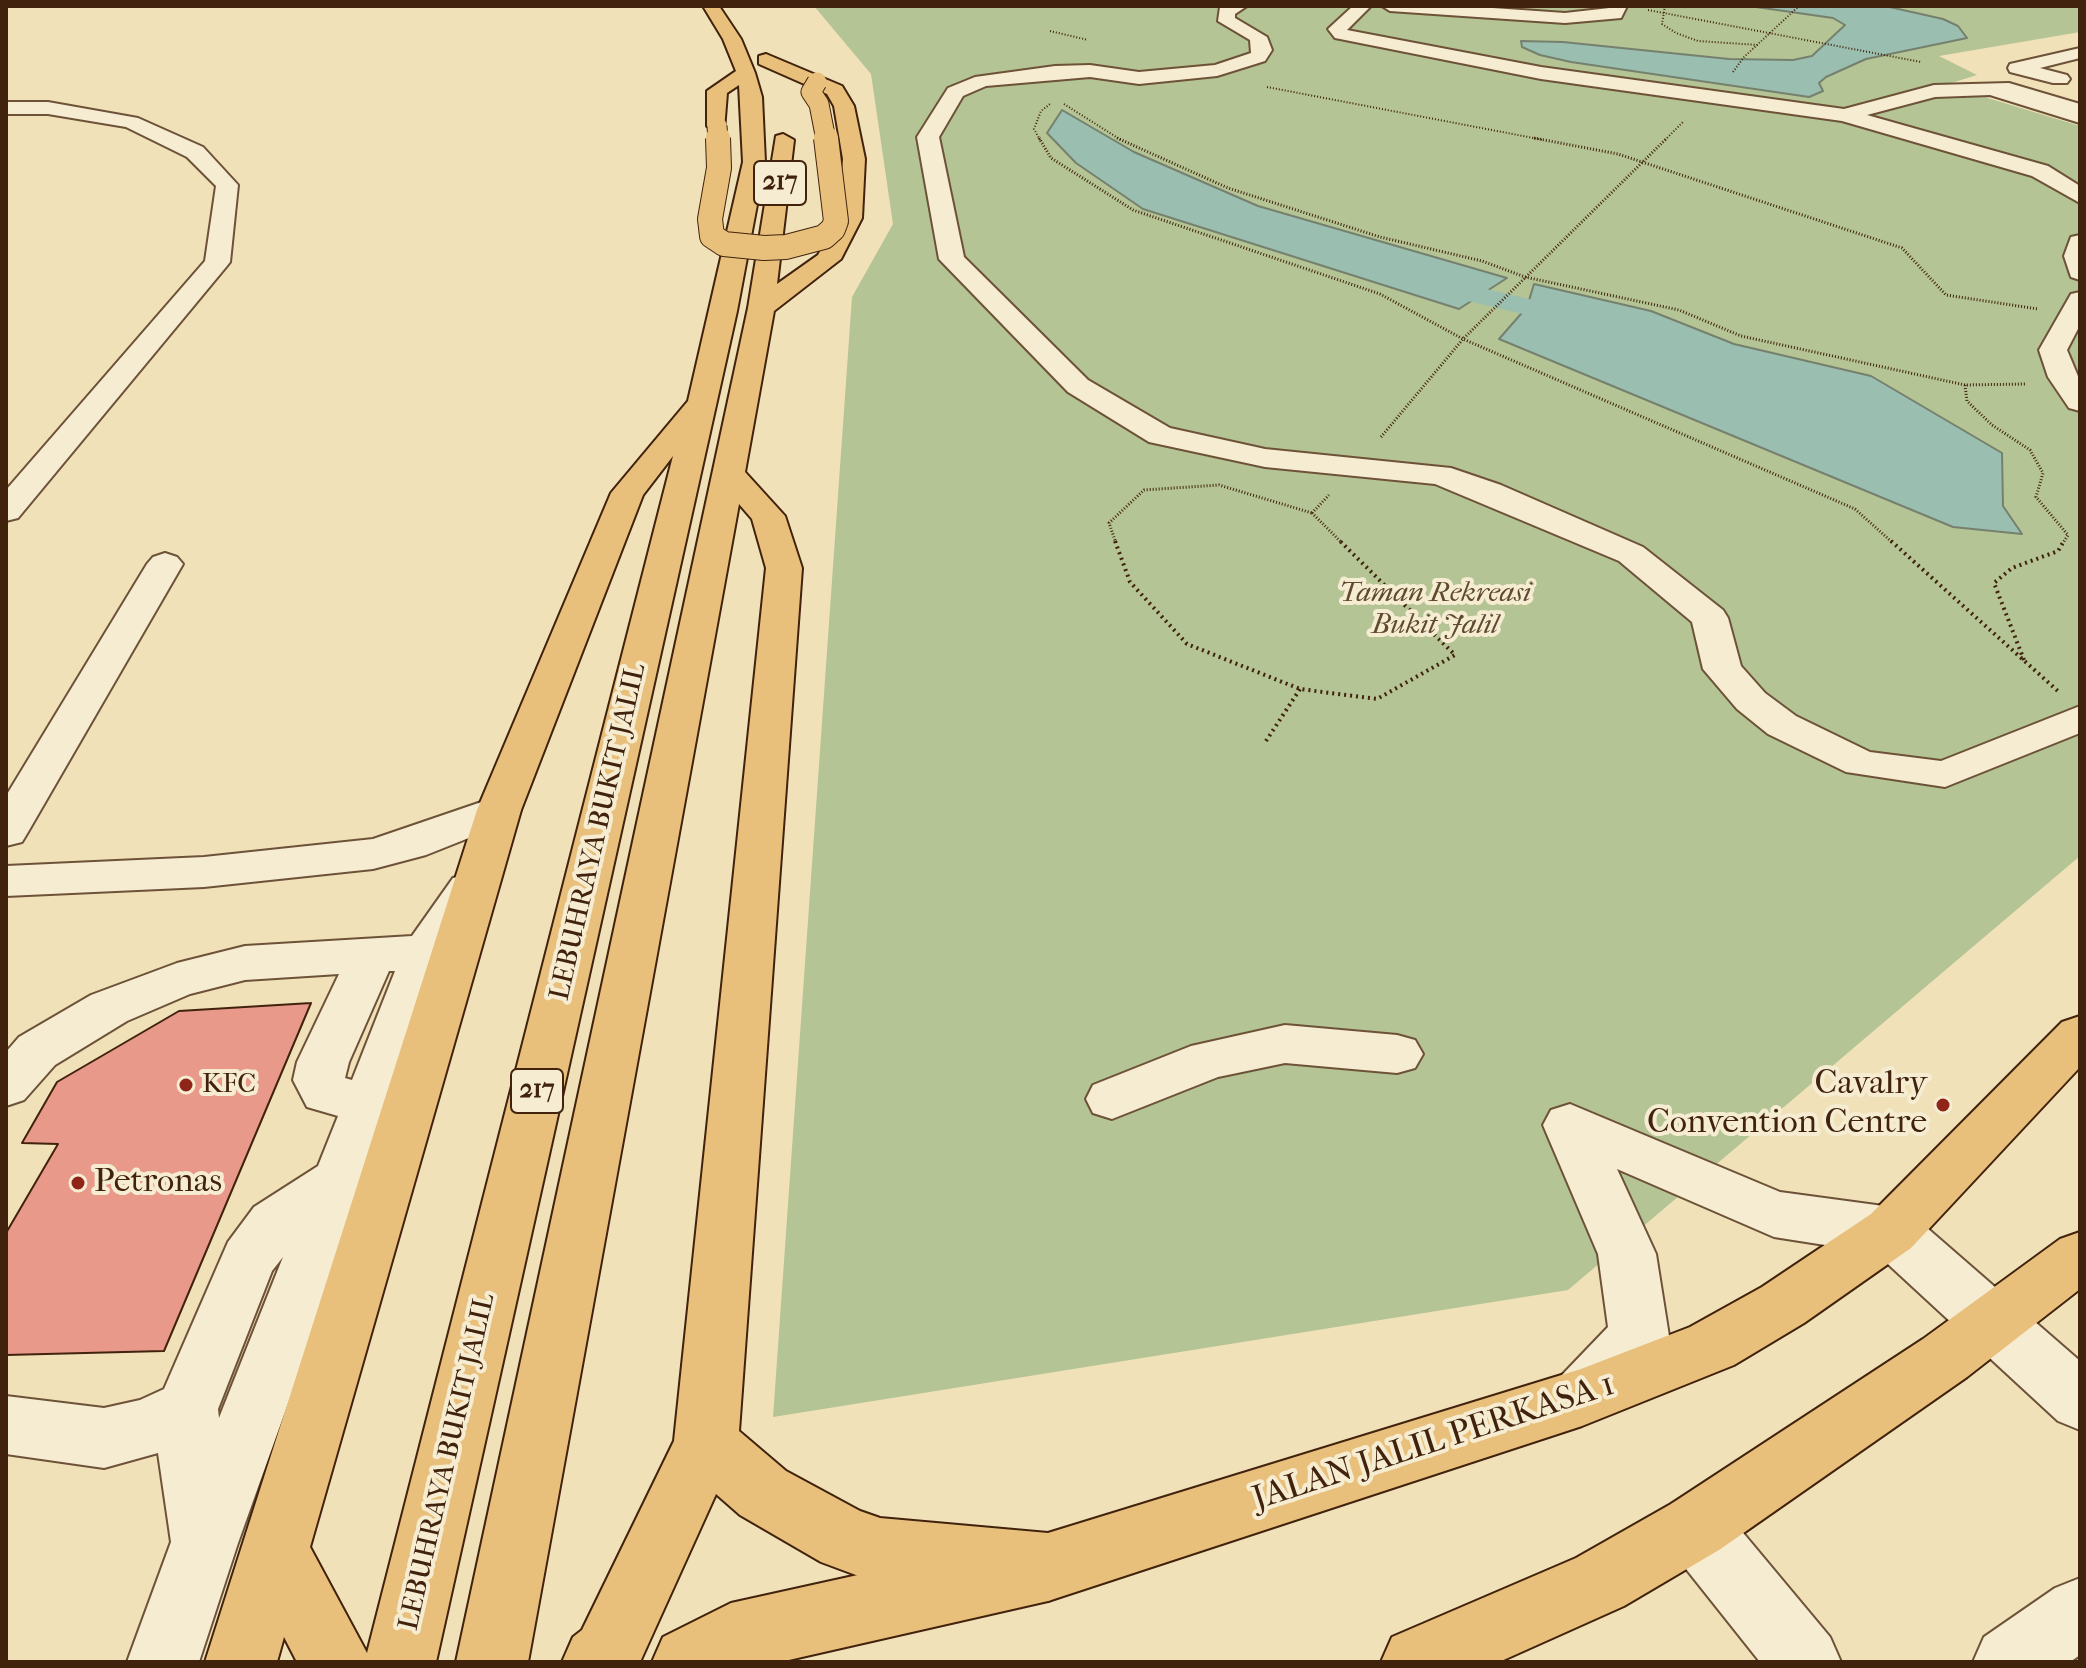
<!DOCTYPE html>
<style>
body{margin:0}
#map{position:relative;width:2086px;height:1668px;overflow:hidden;background:#f0e1b9;font-family:"IM FELL French Canon",serif}
canvas{display:block}
.frame{position:absolute;inset:0;border:8px solid #41220d;pointer-events:none}
</style>
<div id="map">
<canvas width="2086" height="1668"></canvas>
<div class="frame"></div>
</div>
<script>
const c = document.querySelector('canvas').getContext('2d');
c.lineJoin = 'round';
function fillPath(path, color) {
  c.fillStyle = color;
  c.fill(path, 'evenodd');
}
function poly(rows) {
  const path = new Path2D();
  for (const r of rows) {
    path.moveTo(r[0], r[1]);
    for (let i = 2; i < r.length; i += 2) path.lineTo(r[i], r[i + 1]);
  }
  return path;
}
function stroke(path, color, width, dash) {
  c.strokeStyle = color;
  c.lineWidth = width;
  c.lineCap = dash ? 'butt' : 'round';
  c.setLineDash(dash || []);
  c.stroke(path);
}
function drawText(font, color, halo, rows, align = 'center') {
  c.font = font + ' "IM FELL French Canon",serif';
  c.lineWidth = 8;
  c.setLineDash([]);
  c.textBaseline = 'middle';
  c.strokeStyle = halo;
  c.fillStyle = color;
  for (const [text, x, y, turn = 0] of rows) {
    c.save();
    c.translate(x, y);
    c.rotate((+turn || 0) * Math.PI / 180);
    c.textAlign = isNaN(turn) ? turn : align;
    if (halo) c.strokeText(text, 0, 0);
    c.fillText(text, 0, 0);
    c.restore();
  }
}
fillPath(poly([
 [814,6,2080,6,2080,32,1939,56,1977,75,1945,85,2080,126,2080,856,1568,1290,773,1417,852,297,893,224,871,74]
]), '#b4c494');
const water = poly([
 [1749,6,1885,6,1943,19,1958,26,1967,38,1866,59,1826,77,1819,83,1823,91,1809,97,1571,62,1540,55,1522,47,1521,41,1563,42,1729,59,1793,60,1812,56,1845,25,1833,18,1749,6],
 [1062,110,1134,152,1258,206,1507,278,1459,309,1143,209,1076,163,1047,133,1062,110],
 [1534,284,1651,311,1734,344,1871,376,2002,453,2003,506,2022,534,1953,527,1499,339,1527,307,1534,284]
]);
fillPath(water, '#9abeaf');
stroke(water, '#76806e', 2);
fillPath(poly([
 [1478,287,1537,301,1541,307,1537,313,1527,315,1468,301,1464,295,1468,289,1478,287]
]), '#9abeaf');
const building = poly([
 [311,1003,164,1351,6,1355,6,1233,58,1144,22,1143,57,1082,179,1011,311,1003]
]);
fillPath(building, '#e89989');
stroke(building, '#41220d', 2);
const minor = poly([
 [1247,6,1235,14,1235,18,1267,37,1272,50,1265,61,1217,76,1139,84,1090,77,986,86,963,96,939,137,964,257,1088,380,1170,428,1265,449,1451,468,1501,485,1643,547,1723,610,1728,618,1741,666,1765,693,1796,716,1870,752,1941,761,2080,706,2080,733,1945,787,1846,772,1768,734,1737,709,1703,669,1692,622,1619,561,1435,484,1265,467,1149,442,1068,392,939,259,917,137,948,88,975,77,1055,66,1090,65,1139,72,1215,65,1251,53,1250,40,1218,21,1220,7,1247,6],
 [1353,6,1371,6,1347,30,1541,67,1844,109,1934,85,2009,83,2080,104,2080,123,1990,95,1935,97,1867,115,2048,166,2080,186,2080,203,2032,176,1842,121,1541,79,1335,38,1328,29,1353,6],
 [1382,6,1464,6,1565,13,1627,6,1621,18,1565,23,1390,11,1382,6],
 [2080,48,2080,58,2040,68,2067,75,2070,79,2067,83,2053,83,2010,72,2008,68,2010,64,2080,48],
 [6,102,48,102,138,118,203,147,238,185,230,262,226,267,18,518,6,521,6,490,205,261,216,186,187,157,126,127,48,114,6,114,6,102],
 [2080,235,2080,280,2071,277,2064,256,2071,237,2080,235],
 [2080,292,2080,325,2067,350,2080,381,2080,411,2069,408,2048,377,2039,350,2071,294,2080,292],
 [165,553,177,557,183,564,28,832,22,842,6,846,6,796,147,564,153,557,165,553],
 [499,796,514,800,521,810,514,820,426,855,373,869,204,887,6,896,6,866,204,857,373,839,499,796],
 [469,874,485,878,492,889,449,955,238,1543,199,1662,127,1662,171,1542,158,1453,104,1468,6,1454,6,1396,104,1408,140,1400,164,1389,228,1242,254,1207,318,1166,338,1116,307,1107,293,1080,297,1062,339,974,245,980,190,994,127,1021,55,1065,24,1100,6,1106,6,1052,19,1037,91,995,177,963,245,946,412,936,453,878,469,874],
 [389,971,395,971,352,1080,345,1078,349,1062,389,971],
 [283,1257,219,1418,218,1409,272,1271,283,1257],
 [1285,1025,1397,1035,1415,1040,1423,1054,1415,1068,1397,1073,1285,1063,1218,1077,1112,1119,1093,1113,1086,1099,1093,1085,1191,1046,1285,1025],
 [1570,1104,1780,1192,1891,1207,1911,1214,2080,1361,2080,1430,2058,1421,1876,1253,1774,1237,1617,1169,1656,1254,1669,1336,1660,1355,1606,1415,1584,1423,1562,1415,1553,1395,1562,1375,1608,1327,1598,1254,1543,1125,1551,1110,1570,1104],
 [1695,1494,1719,1504,1830,1637,1841,1662,1760,1662,1671,1550,1662,1527,1671,1504,1695,1494],
 [2080,1578,2080,1655,2070,1662,1973,1662,1984,1637,2055,1588,2080,1578]
]);
const major = poly([
 [2080,1016,2080,1067,1911,1248,1804,1323,1734,1365,1582,1426,1048,1601,780,1662,652,1662,663,1637,731,1603,1048,1533,1581,1369,1690,1327,1762,1287,1871,1214,2062,1022,2080,1016],
 [2080,1232,2080,1289,1967,1377,1719,1550,1624,1606,1499,1662,1381,1662,1392,1637,1576,1558,1671,1504,1923,1339,2060,1239,2080,1232]
]);
const highway = poly([
 [703,6,719,6,741,39,755,73,762,97,765,162,737,311,436,1662,297,1662,284,1637,277,1662,205,1662,477,810,611,493,688,401,743,162,739,85,727,93,724,130,717,132,707,126,707,91,736,71,723,39,703,6],
 [673,456,367,1653,310,1547,521,810,643,495,673,456],
 [766,54,842,86,854,106,865,159,862,218,841,259,774,311,745,472,785,516,802,568,739,1431,786,1471,860,1511,880,1518,1048,1533,1072,1543,1082,1567,1072,1591,1048,1601,880,1584,821,1562,740,1515,716,1494,640,1662,562,1662,573,1637,582,1630,674,1441,766,568,752,519,739,504,528,1662,456,1662,748,308,776,136,783,134,794,140,777,284,818,255,838,218,843,159,834,106,827,94,759,64,759,56,766,54]
]);
stroke(minor, '#6d5238', 4);
stroke(major, '#41220d', 4);
stroke(highway, '#41220d', 4);
stroke(poly([
 [1665,6,1662,24,1676,33,1698,41,1758,45],
 [1648,10,1921,62],
 [1050,31,1088,40],
 [1733,72,1744,57,1799,6],
 [1267,87,1544,140],
 [1064,104,1121,140],
 [1040,140,1034,129,1041,111,1050,104],
 [1665,140,1684,121]
]), '#41220d', 2, [1, 2]);
stroke(poly([
 [1039,138,1051,158,1133,210,1380,294,1463,339,1855,509,1893,543],
 [1117,138,1228,188,1380,237,1482,261,1525,277,1679,310,1741,336,1965,385,2026,384],
 [1534,138,1618,154,1902,248,1946,295,2038,309],
 [1965,385,1967,401,1992,425,2030,450,2043,473,2036,497,2068,535,2063,543],
 [1381,437,1463,339,1667,138],
 [1312,513,1342,543],
 [1312,513,1329,495],
 [1116,543,1109,523,1144,490,1219,485,1312,513]
]), '#41220d', 3, [1, 2]);
stroke(poly([
 [1115,541,1130,582,1187,644,1300,689,1377,699,1455,655,1340,541],
 [1891,541,2059,692],
 [2024,660,1994,583,2012,568,2058,551,2064,541],
 [1266,741,1300,689]
]), '#41220d', 4, [2, 4]);
fillPath(minor, '#f5ecd2');
fillPath(major, '#e8c07c');
fillPath(highway, '#e8c07c');
const highwayBridgeFar1 = poly([
 [817,82,811,92,819,104,826,140],
 [717,126,718,140]
]);
const highwayBridge = poly([
 [718,138,719,168,710,219,712,236,724,244,764,248,786,247,824,237,833,229,836,221,826,138]
]);
stroke(highwayBridgeFar1, '#41220d', 21, []);
stroke(highwayBridge, '#41220d', 26, []);
stroke(highwayBridgeFar1, '#e8c07c', 19);
stroke(highwayBridge, '#e8c07c', 24);
for (const [x, y, r, color] of [
 [186,1085,8,"#8f2418"],
 [1943,1105,8,"#8f2418"],
 [78,1183,8,"#8f2418"]
]) {
  const dot = new Path2D();
  dot.arc(x, y, r, 0, 2 * Math.PI);
  c.fillStyle = color;
  c.fill(dot);
  stroke(dot, '#f5ecd2', 3);
}
for (const [x, y, w] of [
 [780,183,52],
 [537,1091,52]
]) {
  const box = new Path2D();
  box.roundRect(x - w / 2, y - 22, w, 44, 6);
  c.fillStyle = '#f5ecd2';
  c.fill(box);
  stroke(box, '#41220d', 2);
}
drawText('bold 26px', '#41220d', null, [
 ["217",780,183],
 ["217",537,1091]
]);
drawText('italic 28px', '#5e4a2f', '#f5ecd2', [
 ["Taman Rekreasi",1435,594],
 ["Bukit Jalil",1435,626]
]);
drawText('28px', '#41220d', '#f5ecd2', [
 ["LEBUHRAYA BUKIT JALIL",599,832,-77],
 ["LEBUHRAYA BUKIT JALIL",448,1462,-77]
]);
drawText('28px', '#41220d', '#f5ecd2', [
 ["KFC",202,1085]
], 'left');
drawText('34px', '#41220d', '#f5ecd2', [
 ["Cavalry",1927,1085],
 ["Convention Centre",1927,1124],
 ["Petronas",94,1183,"left"]
], 'right');
drawText('34px', '#41220d', '#f5ecd2', [
 ["JALAN JALIL PERKASA 1",1434,1443,-18]
]);
</script>
